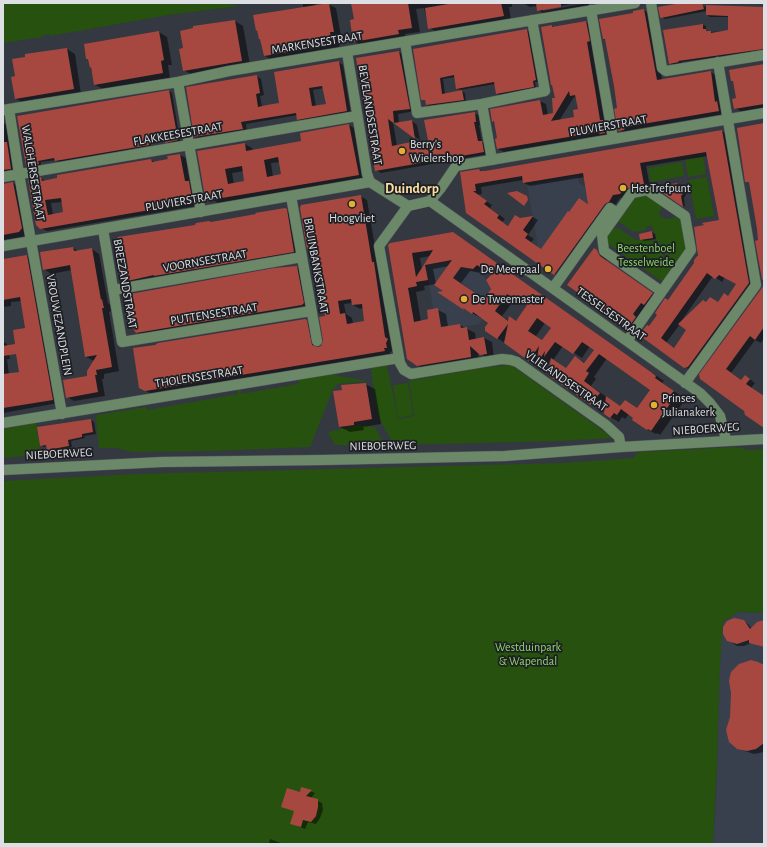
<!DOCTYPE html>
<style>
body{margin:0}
#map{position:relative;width:767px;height:847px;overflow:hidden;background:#343840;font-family:"Alegreya Sans",sans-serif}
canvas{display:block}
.frame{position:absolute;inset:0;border:4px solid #dcdfe4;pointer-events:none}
</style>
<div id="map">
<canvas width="767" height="847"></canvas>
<div class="frame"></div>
</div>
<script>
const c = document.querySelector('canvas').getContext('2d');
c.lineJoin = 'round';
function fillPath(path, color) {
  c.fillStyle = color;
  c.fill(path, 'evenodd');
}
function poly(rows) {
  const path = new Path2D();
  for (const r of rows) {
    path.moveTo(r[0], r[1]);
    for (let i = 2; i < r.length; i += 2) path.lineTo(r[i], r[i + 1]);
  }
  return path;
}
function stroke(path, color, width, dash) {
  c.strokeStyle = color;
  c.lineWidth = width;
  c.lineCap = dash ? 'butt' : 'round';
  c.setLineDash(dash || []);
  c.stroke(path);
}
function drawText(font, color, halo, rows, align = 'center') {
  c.font = font + ' "Alegreya Sans",sans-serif';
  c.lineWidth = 3.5;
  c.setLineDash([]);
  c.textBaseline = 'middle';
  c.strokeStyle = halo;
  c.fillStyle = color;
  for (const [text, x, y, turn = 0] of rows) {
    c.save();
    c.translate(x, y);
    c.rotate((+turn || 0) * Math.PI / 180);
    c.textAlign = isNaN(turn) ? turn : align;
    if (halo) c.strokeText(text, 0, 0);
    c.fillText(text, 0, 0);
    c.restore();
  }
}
fillPath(poly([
 [578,176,579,183,595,194,594,196,607,205,558,278,529,259,538,247,527,185],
 [448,262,459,270,461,267,481,272,491,289,489,291,498,297,479,324,437,333,426,265],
 [738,612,764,613,764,844,713,844,716,800,720,652,723,622]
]), '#383f4d');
fillPath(poly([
 [3,3,231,3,230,4,239,6,168,15,50,36,49,34,44,35,42,37,3,43],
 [703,157,706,174,688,177,685,160],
 [682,162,684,176,651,182,648,168],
 [707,177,714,216,696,219,689,180],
 [645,193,663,206,659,212,660,216,665,219,677,217,683,221,688,249,675,267,656,239,652,226,646,227,646,230,634,232,616,220,622,211,625,213,632,201,638,195],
 [618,228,636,240,648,239,648,241,653,240,672,270,663,282,608,244,607,234,611,229],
 [385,365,387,366,398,419,414,416,409,381,481,368,511,365,613,438,558,441,394,445,382,424,377,410,371,370,373,366],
 [329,374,368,381,338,384,333,389,310,447,213,451,134,452,115,448,99,448,96,418,97,415,146,407,147,410,238,394,237,388,240,387,241,394,298,384,298,377],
 [408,383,413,415,398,418,393,385],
 [36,423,41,455,3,458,3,429],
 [359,425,375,427,385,446,335,445,328,432],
 [736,447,749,450,764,449,764,613,738,612,723,622,720,665,717,764,713,844,3,844,3,481,136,474,564,463,633,458,639,452]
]), '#27510f');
fillPath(poly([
 [303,3,315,3,316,6,328,4,336,8,341,36,337,36,340,49,272,60,265,56,259,31,257,30,303,8],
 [352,3,512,3,512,7,509,7,511,20,437,32,429,28,424,8,416,9,420,32,405,34,406,38,362,46,354,41,355,20],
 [523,3,577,3,543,9,543,11,588,3,590,7,545,14,538,10,537,6,530,7],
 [687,6,764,8,764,51,681,62,682,64,673,65,670,63,665,30,703,25,706,26,706,30,709,32,729,31,729,17,710,17,707,15,707,11,665,19,662,17],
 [644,10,649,14,662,80,711,72,716,76,724,114,631,130,629,133,625,133,619,130,618,109,607,41,604,39,634,14],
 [235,21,243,26,250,65,192,75,184,70],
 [586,22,592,26,609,124,607,137,604,135,504,152,498,149,498,139,496,123,493,121,540,101,546,104,548,115,554,114,556,99,552,26,554,28],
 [574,97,577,99,579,110,575,118,559,121],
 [527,30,530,32,539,82,535,82,536,88,500,95,497,94,495,84,460,90,457,88,455,77,443,79,445,94,462,91,465,93,466,101,429,106,426,105,426,101,422,99,414,50],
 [159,32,167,37,172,65,168,65,170,78,103,89,95,85,89,60,87,59],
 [67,49,75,54,81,94,24,103,16,99,16,77],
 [399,52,404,55,415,111,398,114,399,123,412,121,417,125,420,140,393,122,397,146,429,141,474,113,480,116,481,125,479,125,482,142,487,145,489,154,381,173,376,170],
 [338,62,343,65,351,114,303,122,298,119,298,115,246,124,247,131,200,140,195,137,187,88,257,76,261,79,264,95,260,96,262,107,280,104],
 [324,88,327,105,316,106,313,90],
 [764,65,764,108,742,112,735,108,737,99,735,82,732,81],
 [169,91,172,93,180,141,169,143,166,141,151,144,151,146,58,162,56,160,41,162,41,165,30,167,27,166],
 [3,123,7,125,16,172,8,173,3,171],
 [349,125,356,129,366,179,218,203,206,196,198,152,245,144,252,148,253,151,302,142],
 [280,162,282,175,273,177,271,163],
 [244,171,245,182,234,184,232,173],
 [722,131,728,135,755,287,691,371,685,367,650,327,695,263,707,225,720,221,708,156,646,166,650,187,626,197,620,198,615,205,611,207,560,278,467,213,461,173,479,170,485,172],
 [585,177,590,205,580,199,541,250,531,242,534,239,528,235,538,220,533,217,521,219,509,226,502,222,505,219,490,208,492,205,477,195,482,194,481,187,523,180,524,183,530,186],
 [713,276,722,282,725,277,737,284,728,297,718,303,707,303,682,320],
 [680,324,688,330,675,348,666,343],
 [180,155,186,158,190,183,195,185,196,206,47,231,41,228,41,178,45,181,151,160,155,162,169,160],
 [62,202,64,213,53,215,51,203],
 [13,183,21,188,27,236,3,240,3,186],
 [676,184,679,185,680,191,686,190,688,191,684,198,685,207,656,187],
 [360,196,367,200,393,351,390,352,391,354,153,395,146,391,305,320,313,325,318,348,322,347,324,340,326,317,315,252,308,248],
 [352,303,353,305,360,309,363,308,366,322,353,324,352,318,346,314,344,304],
 [285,209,293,214,300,255,130,285,122,279,211,223],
 [652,232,655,234,656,239,644,241,641,239],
 [453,233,664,381,662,383,681,396,678,401,682,404,660,435,657,433,656,434,648,430,634,419,635,418,629,414,625,419,622,417,619,422,605,414,606,400,600,409,549,374,552,357,544,369,529,360,486,330,489,323,481,317,481,318,464,309,440,293,445,292,449,266,433,269,436,284,424,286,425,290,416,292,421,322,430,320,438,310,446,314,448,327,460,325,475,333,476,340,484,338,492,342,494,359,489,359,478,352,479,361,426,370,417,365,389,245],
 [430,256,423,267,422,270,420,258],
 [485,269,492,274,493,289,485,300,461,283,470,271,481,273],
 [515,299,521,302,522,300,529,305,517,322,509,321,502,316],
 [545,323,552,328,543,341,536,336],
 [563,346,582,358,590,346,595,350,585,363,576,357,567,369,553,360],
 [607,358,651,389,638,409,621,407,591,386,596,379,594,377],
 [73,248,79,251,92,249,99,254,108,303,110,305,111,311,109,312,119,371,104,374,104,379,102,379,105,396,74,401,67,397,89,377,94,361,86,357,72,270,51,274,44,269,41,253],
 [594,249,604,255,607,261,658,297,635,331,568,285],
 [27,256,33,259,58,403,3,413,3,337,4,342,7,344,10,359,7,359,9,375,22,382,26,329,21,301,11,302,11,306,3,307,3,259],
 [297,267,299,268,306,305,305,306,139,334,136,332],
 [764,292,764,338,761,343,755,340,731,373,742,381,745,376,751,380,755,383,751,388,764,397,764,427,745,410,701,378],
 [365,384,375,389,381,424,363,427,364,430,350,432,340,427,334,392],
 [91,420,94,422,96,434,84,436,85,438,71,441,72,447,51,451,48,449,47,446,44,447,41,445],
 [743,621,748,624,752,629,764,621,764,647,751,643,744,646,737,646,728,640],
 [764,666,764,752,754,754,742,750],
 [302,788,315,793,311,798,322,803,323,810,320,818,316,824,308,822,305,829,291,823],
 [270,839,284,844,285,844,269,844]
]), '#0007');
fillPath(poly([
 [329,3,334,32,330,32,332,45,264,56,260,39,259,39,257,30,256,31,253,15],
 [351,3,408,3,412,28,398,30,399,34,353,42,350,20,354,19],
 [454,3,501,3,504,16,428,29,425,8],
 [536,3,561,3,561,7,537,11],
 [681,3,702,3,704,9,661,18,660,17,658,7],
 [706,5,763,7,763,9,764,9,764,49,678,61,679,62,669,64,663,30,703,24,703,29,706,29,706,31,711,31,711,33,728,30,728,16,706,15],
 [644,9,657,80,711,71,715,102,717,101,719,111,625,127,624,130,618,131,614,109,617,108,614,86,605,39,603,39,599,19,633,13,633,11],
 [235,20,242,61,183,71,179,49,183,48,180,31,193,28,193,26],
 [586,21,590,41,587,42,595,89,600,120,603,120,605,133,600,134,598,132,497,149,495,139,497,138,494,121,492,122,490,109,540,100,543,115,553,113,552,98,555,98,552,85,551,85,541,27,552,25,552,27],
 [569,91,570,96,575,95,578,109,573,110,574,117,551,121],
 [527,29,536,80,533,81,534,87,496,94,494,82,456,89,454,75,440,78,442,94,462,90,464,100,426,105,425,100,421,100,413,49],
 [159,31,164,60,161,61,163,73,94,85,91,67,90,68,88,59,86,59,84,44],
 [67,48,74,89,15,99,11,77,15,76,12,59,25,57,25,54],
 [399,51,410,109,393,111,394,123,412,120,415,139,388,119,392,146,416,141,416,142,428,140,424,120,475,112,476,122,474,122,478,141,482,141,484,152,375,171,356,58],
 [339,61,347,111,297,120,296,113,241,122,243,129,194,137,186,87,257,75,260,93,256,94,258,107,267,105,279,103,274,72],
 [322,86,326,104,312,106,309,88],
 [764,64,764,104,734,109,732,99,736,98,733,81,731,81,729,70],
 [169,90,178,140,165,143,164,140,149,143,149,145,55,161,54,158,38,161,39,164,26,166,17,116],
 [764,123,764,281,762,279,755,241,758,240,757,229,749,182,745,182,737,128],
 [349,124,359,175,210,200,205,197,197,151,245,143,246,151,301,141,300,133],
 [278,157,281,174,267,177,264,160],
 [242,166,244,181,228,184,225,169],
 [722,130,749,283,688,367,684,368,639,335,647,325,649,326,657,315,655,313,665,298,668,300,694,263,694,260,698,255,697,249,694,227,704,225,702,223,719,220,706,152,640,163,644,184,623,190,620,194,613,195,609,202,605,204,554,275,466,213,460,172,479,169,480,171,485,171],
 [583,173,588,204,579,198,569,212,568,211,541,249,525,238,528,234,523,230,533,216,520,218,515,215,508,226,497,218,499,215,484,204,487,201,473,191,476,191,475,184,522,176,523,183],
 [707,273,715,279,719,275,736,284,728,296,724,293,718,302,710,297,706,302,703,300,678,324,686,330,674,348,661,338],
 [3,142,7,142,11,169,3,170],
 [180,154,185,181,189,181,192,199,190,203,40,229,36,225,28,180,41,177,42,181,57,178,57,175,151,159,152,162,168,159,167,156],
 [61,198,63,212,48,215,45,200],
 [13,182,22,228,19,232,3,235,3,184],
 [677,183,678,190,687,189,681,196,683,207,654,187],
 [517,191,527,196,528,200,524,206,507,193],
 [361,195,372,262,374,262,385,337,388,339,386,343,387,348,384,348,385,351,145,391,139,388,133,348,155,345,158,343,305,319,307,320,312,345,318,347,321,346,323,340,319,317,325,316,313,248,307,249,300,208,301,205],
 [351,299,352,305,362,304,364,321,347,324,345,313,340,314,338,301],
 [285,208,287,209,294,252,154,276,154,275,123,282,121,280,115,242,118,237,195,225,196,223,209,221,211,222,256,214,255,213],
 [652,231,653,238,640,240,639,234],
 [453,232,651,372,656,376,655,378,674,391,670,396,674,398,651,431,648,429,647,430,632,420,633,418,621,409,617,415,614,413,610,418,604,414,606,396,620,406,625,400,637,408,650,390,599,354,586,371,589,373,584,381,600,393,591,405,548,375,551,358,566,368,575,356,584,363,594,350,582,342,573,354,555,342,544,357,545,351,536,365,539,346,529,361,504,343,508,324,497,339,485,331,485,327,488,323,473,312,472,314,463,308,464,310,437,292,443,291,434,285,452,260,425,265,428,280,416,282,417,286,408,288,414,322,428,319,427,310,438,308,441,327,460,324,461,328,467,327,469,340,484,337,487,354,480,355,470,346,471,357,417,366,407,359,388,245,390,243],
 [433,250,425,263,416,277,412,253],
 [477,265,491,275,486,280,491,289,484,299,453,278,461,267,473,269],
 [507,294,513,298,514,296,527,305,516,321,509,316,508,321,495,311],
 [537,318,551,328,542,340,528,331],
 [73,247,74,251,92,248,101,300,102,299,103,304,104,308,102,308,112,367,96,370,97,375,95,375,98,392,66,398,63,380,87,376,87,371,97,355,85,357,70,265,43,270,40,252],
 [594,248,597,250,600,256,653,293,644,305,641,303,633,314,636,317,628,328,567,285],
 [27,255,53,400,3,408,3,374,19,372,16,354,3,356,3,346,15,344,13,330,25,328,20,297,3,300,3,259],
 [297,266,304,303,302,305,136,333,134,330,128,298,130,294,274,268],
 [764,285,764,327,755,340,750,336,726,369,741,380,745,375,750,379,746,384,764,396,764,428,745,415,744,411,700,379,699,374],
 [366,383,372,419,354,422,354,425,339,427,333,391,342,390,341,385],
 [91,419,93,432,82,434,82,437,68,440,69,446,47,450,46,445,40,446,37,427],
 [734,618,744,620,750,629,757,622,764,620,764,647,749,643,749,640,737,644,727,641,723,634,723,627,727,621],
 [751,660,758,662,764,665,764,743,756,749,747,751,737,749,729,742,726,730,730,717,731,693,729,681,731,672,739,664],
 [301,787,312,790,306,796,318,799,318,807,316,816,311,822,303,820,301,827,290,824,294,811,281,807,287,788,300,792]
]), '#a74840');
const minor = poly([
 [651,3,662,68,666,71,764,55],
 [591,10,613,139],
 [405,42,417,113,482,104,545,91,532,20],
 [347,52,367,174,370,182],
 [178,82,201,212],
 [482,104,492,160],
 [9,109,19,174,62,414],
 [3,110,178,82,229,71,635,3],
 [3,177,357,116],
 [370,182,408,206,430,201,441,188,456,166,764,113],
 [291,196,317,341],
 [430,201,700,393,710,403,720,416,726,440],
 [408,206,379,246,400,363,404,370,411,374,417,373,502,359,511,360,517,362,606,425,619,437,621,447],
 [103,229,122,342,311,311],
 [3,246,370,182],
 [553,288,610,208,617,213],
 [113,290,302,257],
 [627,341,691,250,685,216,647,190,632,193,602,235,604,251,661,291],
 [685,383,756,285,718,62],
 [3,423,399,358],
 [3,470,162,462,323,460,505,456,621,447,764,439]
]);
stroke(minor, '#52565e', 11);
stroke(minor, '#6b8868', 10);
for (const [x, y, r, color] of [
 [402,151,4,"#e4ae35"],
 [623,188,4,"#e4ae35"],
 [352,204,4,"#e4ae35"],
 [548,269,4,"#e4ae35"],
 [464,299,4,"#e4ae35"],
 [654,405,4,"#e4ae35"]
]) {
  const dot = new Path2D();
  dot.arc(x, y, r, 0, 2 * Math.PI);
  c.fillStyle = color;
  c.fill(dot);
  stroke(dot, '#1d1f23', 1.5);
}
drawText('12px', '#dcdfe4', '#1d1f23', [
 ["MARKENSESTRAAT",317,43,-9],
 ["BEVELANDSESTRAAT",370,115,81],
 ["PLUVIERSTRAAT",608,126,-10],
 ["FLAKKEESESTRAAT",178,134,-10],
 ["WALCHERSESTRAAT",33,173,81],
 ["PLUVIERSTRAAT",184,201,-10],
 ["VOORNSESTRAAT",205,261,-10],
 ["BRUINBANKSTRAAT",316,266,80],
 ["BREEZANDSTRAAT",125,284,80],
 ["PUTTENSESTRAAT",214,314,-9],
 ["TESSELSESTRAAT",611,314,36],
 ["VROUWEZANDPLEIN",59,325,80],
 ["THOLENSESTRAAT",199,377,-9],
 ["VLIELANDSESTRAAT",566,381,35],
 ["NIEBOERWEG",706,429,-4],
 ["NIEBOERWEG",383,446,-1],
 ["NIEBOERWEG",59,454,-3]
]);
drawText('12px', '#dcdfe4', '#1d1f23', [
 ["Berry's",410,144],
 ["Wielershop",410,158],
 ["Het Trefpunt",631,188],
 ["Hoogvliet",352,218,"center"],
 ["De Meerpaal",540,269,"right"],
 ["De Tweemaster",472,299],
 ["Prinses",662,398],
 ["Julianakerk",662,412]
], 'left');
drawText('12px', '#90d86e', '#1d1f23', [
 ["Beestenboel",646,248],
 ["Tesselweide",646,262],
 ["Westduinpark",528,647],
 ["& Wapendal",528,661]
]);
drawText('bold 14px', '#fcdea5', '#1d1f23', [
 ["Duindorp",412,189]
]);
</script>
